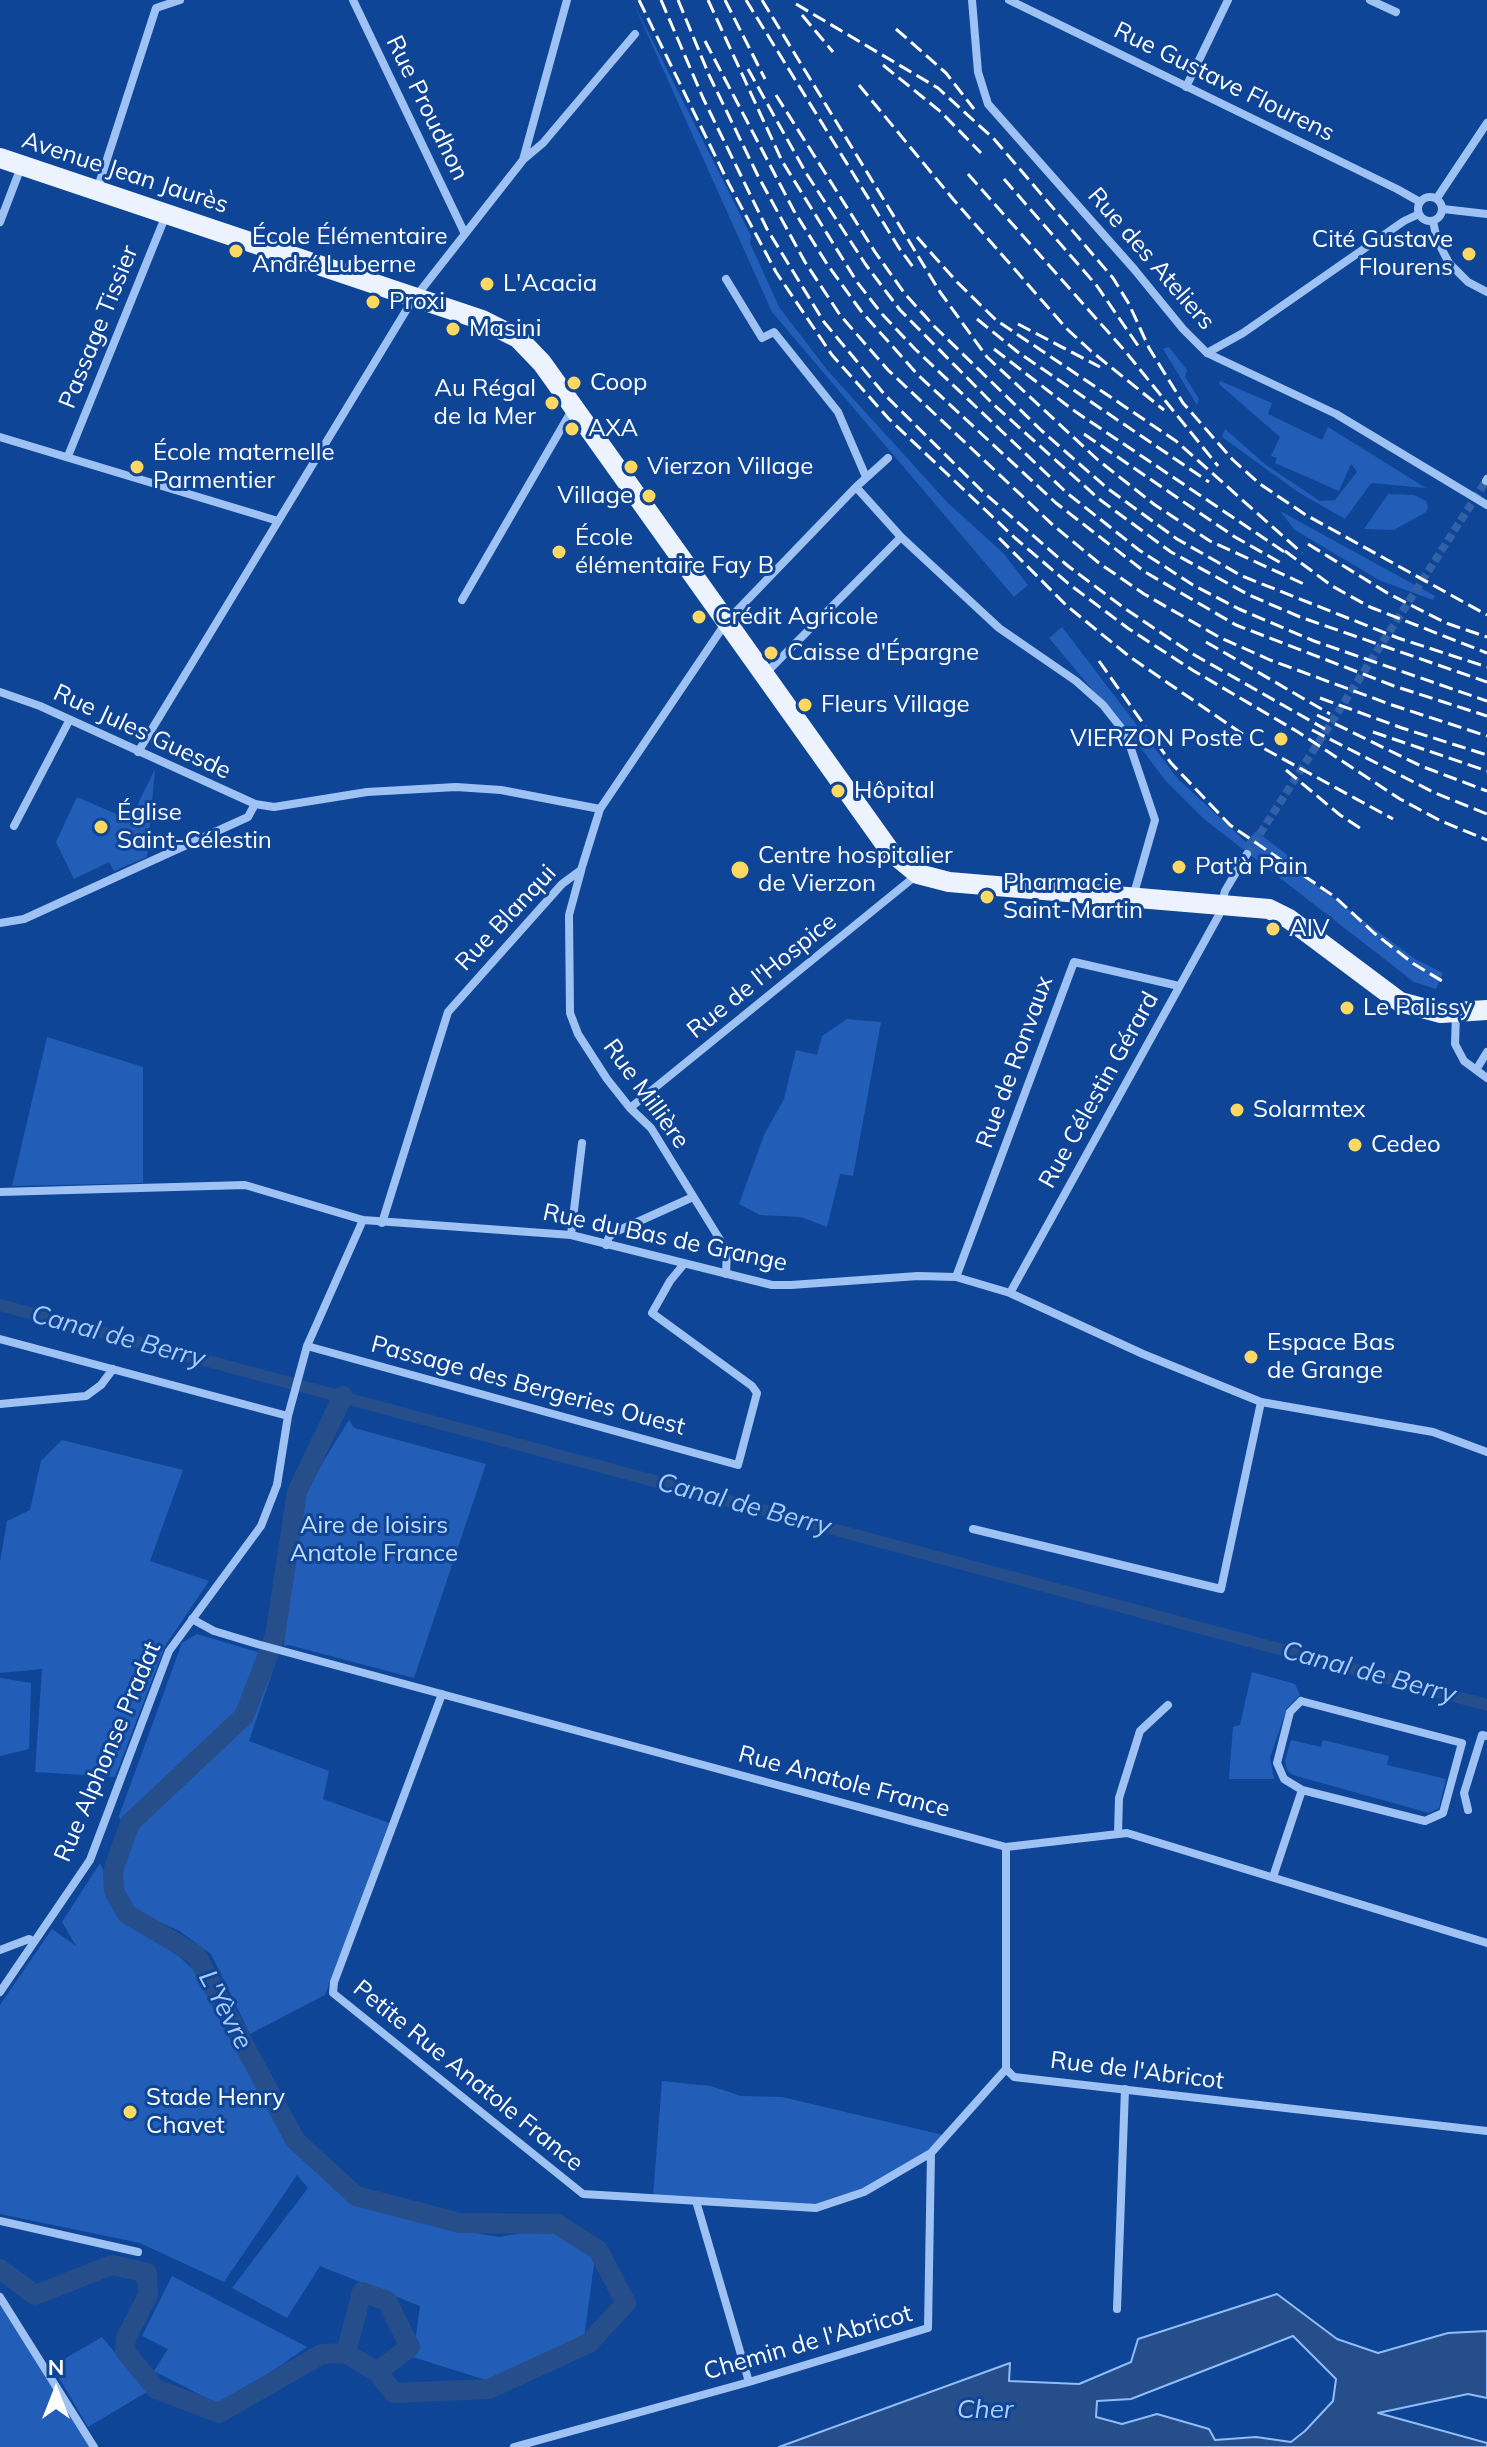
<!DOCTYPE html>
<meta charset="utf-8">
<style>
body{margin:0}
#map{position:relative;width:1487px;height:2447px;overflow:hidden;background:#0f4597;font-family:Mulish,sans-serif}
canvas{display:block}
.north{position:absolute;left:16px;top:2351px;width:80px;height:80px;-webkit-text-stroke:6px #0f4597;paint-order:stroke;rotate:0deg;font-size:22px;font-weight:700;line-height:32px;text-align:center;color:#fff}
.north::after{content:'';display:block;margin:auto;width:28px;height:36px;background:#fff;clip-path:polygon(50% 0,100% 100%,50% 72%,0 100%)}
</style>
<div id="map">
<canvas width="1487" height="2447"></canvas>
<div class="north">N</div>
</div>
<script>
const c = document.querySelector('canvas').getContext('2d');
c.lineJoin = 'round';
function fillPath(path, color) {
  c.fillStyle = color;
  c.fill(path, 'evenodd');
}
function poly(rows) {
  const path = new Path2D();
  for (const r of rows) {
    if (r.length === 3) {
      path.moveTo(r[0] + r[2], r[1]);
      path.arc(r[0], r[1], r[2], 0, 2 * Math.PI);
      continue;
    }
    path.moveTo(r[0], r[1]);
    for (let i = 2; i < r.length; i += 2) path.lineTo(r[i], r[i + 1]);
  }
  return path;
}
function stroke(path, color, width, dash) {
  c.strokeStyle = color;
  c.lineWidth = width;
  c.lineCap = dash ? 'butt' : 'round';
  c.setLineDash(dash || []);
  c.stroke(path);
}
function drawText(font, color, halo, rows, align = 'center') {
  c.font = font + ' Mulish,sans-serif';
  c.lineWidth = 6;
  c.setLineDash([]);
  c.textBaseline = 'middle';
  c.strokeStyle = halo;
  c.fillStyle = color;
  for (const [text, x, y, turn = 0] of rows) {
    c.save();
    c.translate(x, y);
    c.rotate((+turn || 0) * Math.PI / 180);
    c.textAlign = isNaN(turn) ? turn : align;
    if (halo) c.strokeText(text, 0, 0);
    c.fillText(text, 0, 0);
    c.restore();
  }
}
fillPath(poly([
 [632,0,751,236,750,243,779,307,828,371,947,502,1004,554,1028,585,1014,597,772,312],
 [1169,347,1187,370,1185,377,1199,399,1197,405,1163,349],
 [1220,381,1272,403,1268,414,1322,440,1328,427,1426,488,1371,483,1345,519,1298,492,1222,437,1225,429,1266,465,1320,501,1335,500,1357,472,1351,464,1339,491,1275,463,1277,458,1271,456,1280,437,1219,384],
 [1388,494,1414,495,1426,501,1428,507,1426,512,1394,530,1364,529],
 [1280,511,1435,596,1433,600,1379,580,1295,530],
 [1062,627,1178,779,1246,842,1256,831,1290,857,1289,865,1415,959,1443,973,1436,989,1414,982,1204,819,1165,780,1134,739,1049,638],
 [155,769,147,857,114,871,109,862,74,879,56,842,77,797,130,820],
 [847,1019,881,1022,853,1176,840,1174,827,1227,801,1217,760,1215,739,1204,764,1135,784,1099,796,1050,817,1055,822,1036],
 [47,1037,143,1067,143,1183,12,1186],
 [349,1420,354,1428,486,1464,414,1678,289,1645,284,1646,293,1519,323,1462],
 [62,1440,183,1470,150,1561,209,1581,165,1646,115,1777,35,1772,42,1669,0,1673,0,1562,7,1521,30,1510,41,1461],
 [197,1634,277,1658,249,1741,329,1771,323,1799,389,1823,325,1995,250,2034,211,1954,178,1930,133,1911,125,1899,121,1875,131,1848,119,1816,182,1643],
 [1252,1672,1295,1684,1300,1695,1287,1708,1270,1758,1274,1779,1229,1779,1233,1727,1240,1725],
 [0,1678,31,1683,29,1749,0,1756],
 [1291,1740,1321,1747,1323,1740,1389,1756,1387,1765,1446,1779,1439,1808,1429,1813,1293,1775,1287,1770,1285,1761],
 [100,1863,123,1915,168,1946,200,1976,293,2146,338,2191,369,2208,458,2230,499,2237,546,2229,595,2257,584,2338,495,2383,413,2357,420,2306,320,2266,287,2318,232,2288,308,2188,297,2175,224,2282,140,2243,0,2214,0,2005,52,1929,76,1946,62,1922],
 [662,2081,711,2086,741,2096,782,2097,943,2135,933,2148,863,2190,815,2205,653,2197],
 [172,2276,307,2347,222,2406,154,2371,168,2349,142,2336],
 [0,2292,96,2447,0,2447],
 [102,2337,147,2392,88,2427,52,2366]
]), '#225eb7');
const water = poly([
 [1277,2294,1337,2339,1378,2353,1448,2333,1487,2331,1487,2398,1468,2394,1378,2413,1487,2443,1487,2447,779,2447,1010,2363,1009,2381,1079,2384,1131,2362,1138,2339,1277,2294],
 [1293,2336,1336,2379,1333,2401,1305,2431,1291,2442,1256,2437,1215,2440,1209,2429,1157,2414,1122,2424,1096,2417,1097,2401,1131,2399,1293,2336]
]);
fillPath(water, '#264e8b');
stroke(water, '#90bcf8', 2);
stroke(poly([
 [0,1305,1487,1705]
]), '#264e8b', 12);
stroke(poly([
 [0,2269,35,2295,112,2265,147,2273,148,2295,126,2338,125,2351,156,2389,219,2413,322,2354,346,2353,377,2372,394,2393,489,2389,589,2343,626,2303,598,2250,557,2224,460,2223,356,2196,295,2140,196,1955,127,1914,114,1891,113,1871,130,1823,244,1716,275,1636,297,1492,343,1396],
 [346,2353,362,2292,387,2301,410,2347,377,2372]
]), '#264e8b', 20);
stroke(poly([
 [1247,854,1486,481]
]), '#3361a7', 8, [8, 4]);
stroke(poly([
 [353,0,465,234],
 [972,0,978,72,988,104,1134,269,1183,329,1207,353,1336,414,1487,505],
 [1009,0,1397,189,1420,202],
 [1370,0,1396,12],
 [1186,87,1228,0],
 [524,159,543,143,635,34],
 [97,190,156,8,180,0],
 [1430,209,12],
 [1437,198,1487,123],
 [1443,209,1487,214],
 [1433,221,1437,240,1449,263,1468,282,1487,292],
 [0,222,21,167],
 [726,279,762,338,774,332,838,412,866,477],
 [1207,353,1243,333,1404,221,1419,214],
 [0,437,278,521],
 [68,456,166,215],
 [1486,481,1487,479],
 [856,487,901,537,999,628,1076,681,1103,705,1126,734,1155,820,1133,897],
 [462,600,572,410],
 [765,674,901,537],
 [0,692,40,706,255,804,274,807,367,792,456,787,501,790,600,809],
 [138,752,410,304,523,160,567,0],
 [14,826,69,721],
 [581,871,569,915,570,1013,578,1034,607,1079,630,1108,651,1128,727,1251,726,1274],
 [0,923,24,919,248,817,255,804],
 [1456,1014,1455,1044,1464,1061,1487,1078],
 [1476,1070,1487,1052],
 [630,1108,918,874],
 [0,1192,245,1185,363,1220,571,1235,772,1285,791,1285,918,1276,956,1277,1010,1293,1143,1354,1261,1402,1433,1432,1487,1452],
 [382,1223,448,1012,562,884,581,870,600,809,727,621,856,487,888,458],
 [571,1235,582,1143],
 [606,1245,609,1237,615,1232,693,1197],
 [956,1277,1074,962,1179,986],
 [1010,1293,1219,915,1225,891,1247,854],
 [0,1339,288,1416],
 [307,1346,738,1465,757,1393,752,1386,652,1313,670,1281,684,1264],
 [0,1404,86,1396,101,1385,113,1369],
 [973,1529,1221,1589,1261,1402],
 [192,1619,214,1631,257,1644,1006,1847,1127,1833,1487,1943],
 [442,1694,334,1982,333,1993,583,2194,816,2208,864,2192,931,2153],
 [1301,1701,1462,1743,1443,1813,1425,1821,1302,1790,1284,1779,1277,1763,1290,1712,1301,1701],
 [1468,1810,1464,1793,1482,1735,1487,1736],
 [1118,1834,1119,1798,1140,1731,1168,1705],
 [1006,1847,1006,2069,1014,2077,1487,2131],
 [1273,1877,1302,1790],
 [0,1950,29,1939,34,1942],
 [0,1992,90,1860,169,1651,261,1526,277,1485,288,1416,307,1346,363,1220],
 [696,2201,749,2382],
 [0,2221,138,2252],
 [0,2297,94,2447],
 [1117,2309,1125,2089],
 [514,2447,749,2382,928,2328,931,2153,1006,2069]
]), '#9fc2f4', 8);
stroke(poly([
 [0,158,482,320,518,338,542,363,890,851,918,874,949,882,1269,909,1289,919,1400,1002,1441,1013,1487,1010]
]), '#ecf3ff', 20);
stroke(poly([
 [639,0,729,184,776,272,832,355,889,419,1015,538,1069,584,1129,629,1194,671,1298,732,1400,799,1441,821,1487,840],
 [661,0,703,98,767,229,824,322,885,395,982,491,1068,566,1124,608,1191,653,1325,729],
 [678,0,709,75,758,176,805,262,840,315,888,370,1054,526,1099,563,1144,594,1219,637,1270,660,1392,705,1487,736],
 [708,0,782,161,857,282,882,314,915,349,1067,493,1139,550,1193,585,1239,609,1314,641,1487,701],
 [725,0,765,79],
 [746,0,899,248,913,267],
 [762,0,940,292,987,357,1098,460,1155,505,1210,541,1306,585],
 [796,4,938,88,994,139,1113,278,1129,304,1149,348,1183,403,1233,460,1260,484,1306,515,1487,615],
 [802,15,833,52],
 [896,29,946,73,974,109],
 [705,41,794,211,827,264,861,311,918,375,1056,503,1145,572,1236,625,1394,686,1487,716],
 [883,65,941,112,981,153],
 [748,69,806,173,866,265,900,310,993,404,1099,499,1171,552,1249,595,1300,617,1487,682],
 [859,85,953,199,1067,329,1091,351,1164,410],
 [776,95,875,252,905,294,934,326,1042,431,1107,488,1177,539,1242,576,1398,638,1487,667],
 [968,174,1125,351,1218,466],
 [1004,179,1097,286,1141,350],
 [917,237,957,282,996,320,1176,441,1302,553],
 [977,319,1019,353,1209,482],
 [1018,324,1100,367],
 [994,349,1073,410,1289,555],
 [1084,434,1235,537,1281,563],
 [999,538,1067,606,1130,657,1263,748,1393,819],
 [1308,544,1389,594,1446,623,1487,637],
 [1285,551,1332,586,1370,607,1487,653],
 [1206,642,1330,714],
 [1099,661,1171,763,1230,825,1335,897,1374,933,1414,964,1447,984],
 [1320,698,1402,728,1487,755],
 [1317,715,1421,766,1487,791],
 [1312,730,1435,793,1487,814],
 [1373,732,1487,771],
 [1286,770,1340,815,1360,828]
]), '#fff', 3, [14, 6]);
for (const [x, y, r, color] of [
 [236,251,8,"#ffd862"],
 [1469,254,8,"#ffd862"],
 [487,284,8,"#ffd862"],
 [373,302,8,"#ffd862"],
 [453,329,8,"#ffd862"],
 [574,383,8,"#ffd862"],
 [552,403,8,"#ffd862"],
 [572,429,8,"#ffd862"],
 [137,467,8,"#ffd862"],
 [631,467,8,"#ffd862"],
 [649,496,8,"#ffd862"],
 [559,552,8,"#ffd862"],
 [699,617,8,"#ffd862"],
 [771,653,8,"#ffd862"],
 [805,705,8,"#ffd862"],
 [1281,739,8,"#ffd862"],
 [838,791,8,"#ffd862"],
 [101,827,8,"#ffd862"],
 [1179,867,8,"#ffd862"],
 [740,870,10,"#ffd862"],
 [987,897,8,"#ffd862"],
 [1273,929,8,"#ffd862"],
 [1347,1008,8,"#ffd862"],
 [1237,1110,8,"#ffd862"],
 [1355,1145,8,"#ffd862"],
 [1251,1357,8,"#ffd862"],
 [130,2112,8,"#ffd862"]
]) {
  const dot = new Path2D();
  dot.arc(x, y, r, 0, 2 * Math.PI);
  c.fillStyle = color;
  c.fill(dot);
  stroke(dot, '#0f4597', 3);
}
drawText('24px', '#fff', '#0f4597', [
 ["Rue Gustave Flourens",1224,82,26],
 ["Rue Proudhon",427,108,64],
 ["Avenue Jean Jaurès",125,173,18],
 ["Rue des Ateliers",1151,259,49],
 ["Passage Tissier",99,327,-68],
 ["Rue Jules Guesde",142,732,25],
 ["Rue Blanqui",506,918,-47],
 ["Rue de l'Hospice",762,976,-39],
 ["Rue de Ronvaux",1015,1062,-70],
 ["Rue Célestin Gérard",1099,1090,-61],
 ["Rue Millière",646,1094,54],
 ["Rue du Bas de Grange",665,1238,12],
 ["Passage des Bergeries Ouest",528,1386,15],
 ["Rue Alphonse Pradat",108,1752,-67],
 ["Rue Anatole France",844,1782,15],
 ["Rue de l'Abricot",1137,2071,7],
 ["Petite Rue Anatole France",468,2076,39],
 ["Chemin de l'Abricot",808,2343,-16]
]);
drawText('24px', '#fff', '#0f4597', [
 ["École Élémentaire",252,237],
 ["André Luberne",252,265],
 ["Cité Gustave",1453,240,"right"],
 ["Flourens",1453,268,"right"],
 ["L'Acacia",503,284],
 ["Proxi",389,302],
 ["Masini",469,329],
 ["Coop",590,383],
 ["Au Régal",536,389,"right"],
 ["de la Mer",536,417,"right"],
 ["AXA",588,429],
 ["École maternelle",153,453],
 ["Parmentier",153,481],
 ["Vierzon Village",647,467],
 ["Village",633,496,"right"],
 ["École",575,538],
 ["élémentaire Fay B",575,566],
 ["Crédit Agricole",715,617],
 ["Caisse d'Épargne",787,653],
 ["Fleurs Village",821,705],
 ["VIERZON Poste C",1265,739,"right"],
 ["Hôpital",854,791],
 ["Église",117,813],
 ["Saint-Célestin",117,841],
 ["Centre hospitalier",758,856],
 ["de Vierzon",758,884],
 ["Pat'à Pain",1195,867],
 ["Pharmacie",1003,883],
 ["Saint-Martin",1003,911],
 ["AIV",1289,929],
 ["Le Palissy",1363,1008],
 ["Solarmtex",1253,1110],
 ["Cedeo",1371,1145],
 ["Espace Bas",1267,1343],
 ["de Grange",1267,1371],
 ["Stade Henry",146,2098],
 ["Chavet",146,2126]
], 'left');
drawText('24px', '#c7defe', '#0f4597', [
 ["Aire de loisirs",374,1526],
 ["Anatole France",374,1554]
]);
drawText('italic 26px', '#abccfb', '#0f4597', [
 ["Canal de Berry",118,1337,15],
 ["Canal de Berry",744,1505,15],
 ["Canal de Berry",1369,1673,15],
 ["L'Yèvre",225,2010,62],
 ["Cher",985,2410]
]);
</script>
